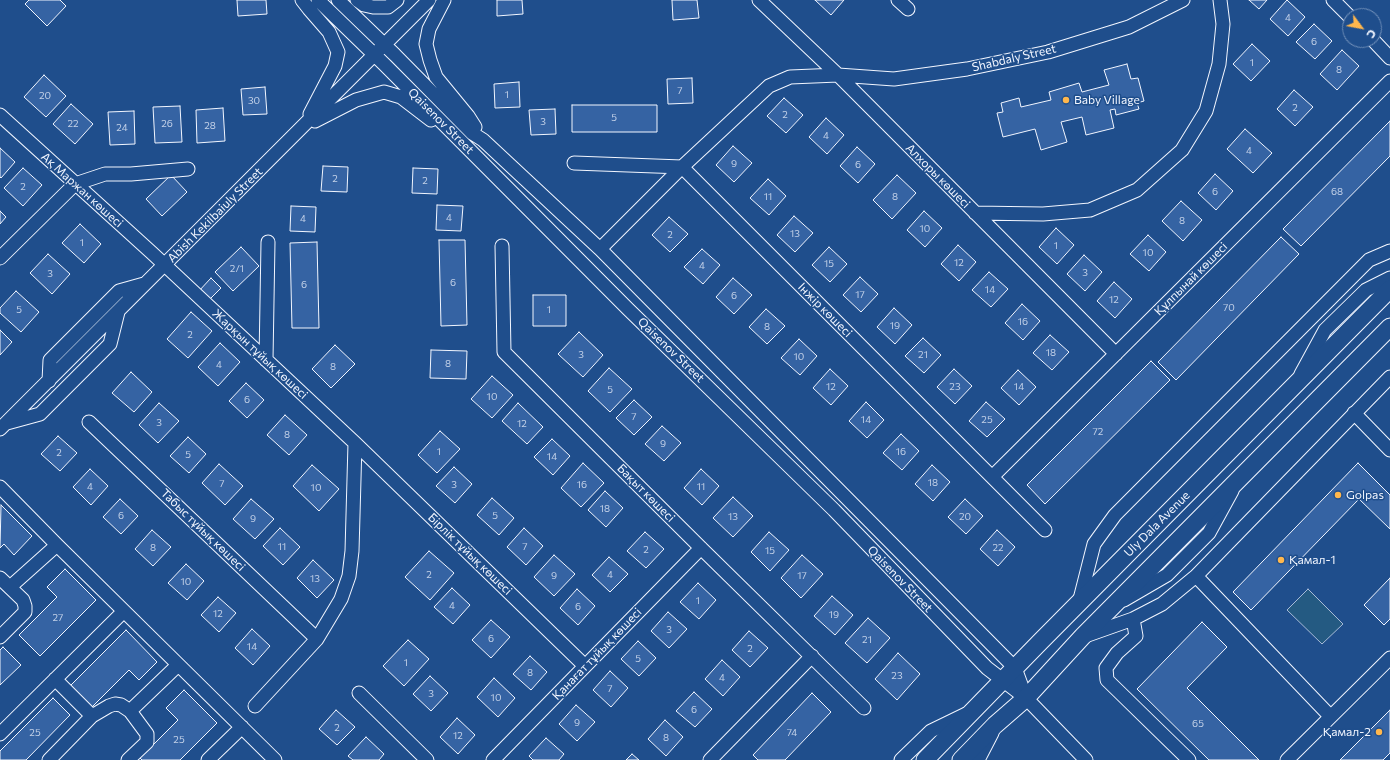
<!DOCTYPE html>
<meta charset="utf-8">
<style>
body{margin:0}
#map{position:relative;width:1390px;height:760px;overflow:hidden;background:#1f4e8c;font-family:Commissioner,sans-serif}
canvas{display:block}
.north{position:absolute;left:1342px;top:8px;width:40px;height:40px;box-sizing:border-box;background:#1f4e8c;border:1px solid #7391ba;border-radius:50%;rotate:122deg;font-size:11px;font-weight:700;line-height:16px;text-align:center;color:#f2f6ff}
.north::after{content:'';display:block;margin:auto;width:14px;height:18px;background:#ffb74d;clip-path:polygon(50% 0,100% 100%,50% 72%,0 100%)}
</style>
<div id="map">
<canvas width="1390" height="760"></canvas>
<div class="north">С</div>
</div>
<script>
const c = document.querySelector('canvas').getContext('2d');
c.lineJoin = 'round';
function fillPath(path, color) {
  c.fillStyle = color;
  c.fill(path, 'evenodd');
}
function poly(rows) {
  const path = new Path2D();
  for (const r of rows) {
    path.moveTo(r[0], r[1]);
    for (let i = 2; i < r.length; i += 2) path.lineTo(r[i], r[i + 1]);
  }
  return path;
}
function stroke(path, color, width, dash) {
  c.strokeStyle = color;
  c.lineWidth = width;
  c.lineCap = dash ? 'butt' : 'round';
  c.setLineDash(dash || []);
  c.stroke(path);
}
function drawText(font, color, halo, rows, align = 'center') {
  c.font = font + ' Commissioner,sans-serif';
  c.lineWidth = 3;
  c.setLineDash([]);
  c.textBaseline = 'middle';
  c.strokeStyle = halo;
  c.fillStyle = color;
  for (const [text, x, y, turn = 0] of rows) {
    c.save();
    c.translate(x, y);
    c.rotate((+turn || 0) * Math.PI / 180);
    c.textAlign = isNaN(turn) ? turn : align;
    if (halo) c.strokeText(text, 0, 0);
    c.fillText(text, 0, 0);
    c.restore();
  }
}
const green = poly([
 [1308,589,1343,624,1322,644,1287,610,1308,589]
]);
fillPath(green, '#245a82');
stroke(green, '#a8bbd7', 1);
const building = poly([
 [29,0,60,0,66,6,47,26,25,4,29,0],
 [237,0,266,0,267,14,238,16,237,0],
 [497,0,522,0,523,14,497,16,497,0],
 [672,0,697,0,699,18,673,20,672,0],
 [815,0,844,0,831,15,815,0],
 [1249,0,1267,0,1259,9,1249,0],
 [1287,0,1305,17,1288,36,1270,19,1287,0],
 [1314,24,1332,41,1315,59,1296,42,1314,24],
 [1252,44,1270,61,1251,81,1233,64,1252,44],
 [1342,50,1359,66,1337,90,1320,74,1342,50],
 [1127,64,1131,79,1138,78,1144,101,1137,103,1139,109,1116,115,1115,109,1110,110,1114,128,1086,135,1082,117,1061,122,1067,142,1041,150,1035,129,1003,137,997,113,1003,112,1001,103,1019,98,1021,107,1051,100,1049,92,1079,83,1082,92,1109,85,1104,70,1127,64],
 [44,75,66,96,46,117,24,97,44,75],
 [692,78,693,103,668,104,667,79,692,78],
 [519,82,520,107,495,108,494,84,519,82],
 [265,87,267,114,243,115,241,89,265,87],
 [1294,90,1313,107,1295,126,1277,109,1294,90],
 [784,98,803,115,786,133,767,116,784,98],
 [71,104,93,124,75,144,53,124,71,104],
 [572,105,657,105,657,132,572,132,572,105],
 [180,106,182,142,155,143,153,107,180,106],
 [223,108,225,141,197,143,196,110,223,108],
 [555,109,556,134,531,135,529,110,555,109],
 [134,111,135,144,110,145,108,112,134,111],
 [826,118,844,135,827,154,809,137,826,118],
 [1390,121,1390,156,1301,246,1283,229,1390,121],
 [1245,129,1272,153,1253,173,1227,149,1245,129],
 [733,146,752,163,734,182,716,165,733,146],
 [857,147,875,164,858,183,840,166,857,147],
 [0,148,15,162,1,178,0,177,0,148],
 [323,166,348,167,347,192,321,191,323,166],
 [23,168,42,185,23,206,4,188,23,168],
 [413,168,438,169,437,194,412,193,413,168],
 [1215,174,1233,191,1216,210,1198,193,1215,174],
 [171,175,187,192,162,216,146,199,171,175],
 [897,175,916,193,892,219,873,200,897,175],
 [768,179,786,196,769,215,750,198,768,179],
 [1181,201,1202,220,1183,241,1162,221,1181,201],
 [437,205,463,206,461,231,436,230,437,205],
 [291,206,316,207,315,232,290,231,291,206],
 [0,211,6,217,0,224,0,211],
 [924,211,942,228,925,247,907,230,924,211],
 [794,216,813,233,795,252,777,235,794,216],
 [669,217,688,234,670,252,652,235,669,217],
 [80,224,101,244,84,263,62,243,80,224],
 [1056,228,1074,245,1057,264,1039,247,1056,228],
 [1148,235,1166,252,1149,271,1130,254,1148,235],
 [1281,237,1299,254,1176,380,1158,362,1281,237],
 [439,240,465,240,467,325,441,326,439,240],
 [317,242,319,328,292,328,290,243,317,242],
 [958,245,976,262,959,281,941,264,958,245],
 [241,247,259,266,233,291,215,272,241,247],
 [829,247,847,264,830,282,812,265,829,247],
 [702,249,720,265,703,284,684,267,702,249],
 [48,254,70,274,52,294,30,273,48,254],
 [1084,255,1102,272,1085,291,1067,274,1084,255],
 [989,272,1008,289,991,307,972,290,989,272],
 [860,277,878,294,861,312,843,295,860,277],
 [211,278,221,288,208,301,198,292,211,278],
 [733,278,752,295,734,314,716,297,733,278],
 [1114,282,1132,299,1115,318,1097,301,1114,282],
 [16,291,39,312,21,332,0,313,0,308,16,291],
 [533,295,566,295,566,326,533,326,533,295],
 [1022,304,1040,321,1023,340,1005,323,1022,304],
 [894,308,912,325,895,344,877,327,894,308],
 [766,309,785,326,767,344,749,327,766,309],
 [191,312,212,331,188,358,167,339,191,312],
 [0,330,12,342,0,355,0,330],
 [579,332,603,355,583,377,558,354,579,332],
 [1050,335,1069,352,1052,370,1033,353,1050,335],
 [923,338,941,355,924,373,905,356,923,338],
 [799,339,817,356,800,375,781,358,799,339],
 [220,343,240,362,218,386,198,367,220,343],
 [335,345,355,364,331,388,312,369,335,345],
 [431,350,467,351,466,379,430,378,431,350],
 [1151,361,1170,380,1045,504,1027,485,1151,361],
 [609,368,632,389,610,412,588,391,609,368],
 [830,369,848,386,831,405,813,388,830,369],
 [954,369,972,386,955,404,937,387,954,369],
 [1018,370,1036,387,1019,405,1001,388,1018,370],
 [131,372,152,392,134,412,112,393,131,372],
 [492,376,513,395,492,418,471,399,492,376],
 [246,383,264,400,247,418,229,401,246,383],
 [634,400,652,417,634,435,616,418,634,400],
 [866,402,884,420,867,438,849,421,866,402],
 [986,402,1005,419,987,437,969,421,986,402],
 [159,403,179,421,158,443,139,425,159,403],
 [518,403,543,427,527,444,502,421,518,403],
 [285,415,307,435,289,455,267,435,285,415],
 [662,426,681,443,664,461,645,444,662,426],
 [440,431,460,449,437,473,418,455,440,431],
 [901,434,919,451,902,470,883,453,901,434],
 [58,436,77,453,60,471,41,454,58,436],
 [188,437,206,454,189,473,170,456,188,437],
 [552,439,570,456,553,475,534,457,552,439],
 [583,463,604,483,581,507,561,488,583,463],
 [1358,463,1390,495,1390,529,1359,499,1251,610,1233,592,1358,463],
 [219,464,243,486,225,505,202,483,219,464],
 [312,465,339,489,319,511,293,486,312,465],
 [932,465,950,482,933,501,915,484,932,465],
 [454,467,472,484,455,503,436,486,454,467],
 [90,469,108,486,91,505,73,487,90,469],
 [701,469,719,486,702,505,684,488,701,469],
 [605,491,623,508,606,527,588,510,605,491],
 [733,497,753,516,733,537,713,518,733,497],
 [492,498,514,518,499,535,477,515,492,498],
 [120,499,138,516,121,534,103,517,120,499],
 [251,499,274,519,255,539,233,519,251,499],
 [965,499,983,516,966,534,948,517,965,499],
 [1,505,32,536,14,555,4,544,0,548,1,505],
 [280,528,300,547,283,565,263,546,280,528],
 [524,528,543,546,526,565,507,547,524,528],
 [152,530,171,547,153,566,135,549,152,530],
 [997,530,1015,547,998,566,980,549,997,530],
 [645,532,664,549,646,568,627,551,645,532],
 [769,532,789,550,770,571,751,552,769,532],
 [429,551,454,573,430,600,405,577,429,551],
 [554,555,575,574,554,596,534,577,554,555],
 [802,555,823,574,801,598,781,578,802,555],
 [609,557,628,574,610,592,592,575,609,557],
 [313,560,334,580,317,598,297,578,313,560],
 [186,564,204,581,187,600,168,583,186,564],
 [65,569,96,600,40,656,19,635,57,597,47,587,65,569],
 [1390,578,1390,619,1384,625,1364,605,1390,578],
 [698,583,716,600,699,619,680,602,698,583],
 [452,588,470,605,453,624,434,607,452,588],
 [577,589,595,606,578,625,560,608,577,589],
 [832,596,853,615,835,635,814,616,832,596],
 [218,597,236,613,219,632,201,615,218,597],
 [668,612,687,629,669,648,651,631,668,612],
 [868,618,890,638,867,663,845,643,868,618],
 [491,620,510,637,491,658,472,640,491,620],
 [1202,622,1227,647,1187,688,1259,760,1209,760,1137,689,1202,622],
 [252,629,270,646,253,665,235,648,252,629],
 [126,630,157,662,139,680,129,670,91,708,70,686,126,630],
 [749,631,768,648,750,667,732,650,749,631],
 [408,640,429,659,404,686,383,666,408,640],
 [638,641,656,658,639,676,621,659,638,641],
 [3,647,21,665,0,685,0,650,3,647],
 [898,653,920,674,897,700,875,679,898,653],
 [530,656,547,672,531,690,513,674,530,656],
 [722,660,740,677,723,696,705,679,722,660],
 [610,671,628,688,611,707,593,690,610,671],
 [430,676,448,693,431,711,413,694,430,676],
 [494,678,515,698,498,717,477,697,494,678],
 [184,690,217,723,180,760,142,760,140,758,178,720,166,708,184,690],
 [694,692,712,709,695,727,676,711,694,692],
 [812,693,831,712,785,760,758,760,753,755,812,693],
 [53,698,70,715,26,760,0,760,0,751,53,698],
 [576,705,595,722,577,741,559,724,576,705],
 [336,710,355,727,337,745,319,729,336,710],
 [1390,710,1390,753,1383,760,1340,760,1390,710],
 [457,718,475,735,458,754,440,737,457,718],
 [665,720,683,737,666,756,648,739,665,720],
 [366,737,384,754,379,760,353,760,348,756,366,737],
 [546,738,564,754,559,760,533,760,529,756,546,738],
 [632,754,639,760,626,760,632,754]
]);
fillPath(building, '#3563a3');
stroke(building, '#f2f6ff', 1);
const minor = poly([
 [302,0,309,9,329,32,338,52,335,66,310,114],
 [318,0,384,64,628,309,834,510,987,668,1026,698,1086,760],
 [338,0,395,55,472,133,483,140,600,249,1015,668,1026,698],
 [357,0,364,5,373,7,388,7,397,0],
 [444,0,429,29,426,44,430,60,436,77,468,116,475,127],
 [759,0,838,75,1116,354],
 [898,0,908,9],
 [1333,0,1350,17],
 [1373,40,1390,58],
 [0,115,152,253,355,443,585,666],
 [315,121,356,100,384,92,401,97,431,120],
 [574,163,682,167,1045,530],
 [975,213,1043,214,1090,210,1137,190,1182,150,1206,111,1219,64,1223,24,1220,0],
 [502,246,504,352,701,548,864,708],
 [600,249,682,167,769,86,790,77,838,75,894,79,967,69,1048,52,1129,27,1183,0],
 [0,258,75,184,105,174,131,174,188,169],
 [266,360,268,242],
 [1301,374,1325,330,1366,290,1390,278],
 [49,381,50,360,119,291,144,284],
 [1354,413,1390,450],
 [89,422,317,639],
 [7,423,40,414,110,344,118,312],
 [0,429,429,0],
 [992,477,1390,81],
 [0,487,57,545,275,760],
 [1196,576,1330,716],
 [0,578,23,600,25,606,25,612,0,637],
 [10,587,57,545],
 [1124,600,1167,575,1209,533,1232,491],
 [1079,603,1094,544,1115,515,1369,260,1390,251],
 [1133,619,1136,636,1117,653,1106,668,1107,680,1189,760],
 [1085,636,1133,619,1162,604,1196,576,1390,377],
 [55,679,92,716],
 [359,693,427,760],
 [255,706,317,639,341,599,349,576,352,551,355,443],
 [130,711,178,665],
 [0,734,124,611],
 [49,760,92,716,109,706,115,704,121,705,130,711,147,734,147,742,128,760],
 [208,760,242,727],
 [493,760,701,548],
 [710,760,812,656],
 [901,760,931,731,966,714],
 [978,760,992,733],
 [1287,760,1390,658]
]);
const major = poly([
 [925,760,1041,641,1390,289],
 [961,760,995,725,1026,698,1083,636,1390,327]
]);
stroke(minor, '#f2f6ff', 15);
stroke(major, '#f2f6ff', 19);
stroke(minor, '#1f4e8c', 13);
stroke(major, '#1f4e8c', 17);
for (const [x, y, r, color] of [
 [1066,100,4,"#ffb74d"],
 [1338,495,4,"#ffb74d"],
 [1281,560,4,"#ffb74d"],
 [1379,732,4,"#ffb74d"]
]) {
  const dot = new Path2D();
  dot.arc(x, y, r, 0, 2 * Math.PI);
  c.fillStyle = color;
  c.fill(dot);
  stroke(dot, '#1f4e8c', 1.5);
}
drawText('10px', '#c3d1e8', null, [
 ["4",1288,18],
 ["6",1314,42],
 ["1",1252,63],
 ["8",1339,70],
 ["7",680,91],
 ["1",507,95],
 ["20",45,96],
 ["30",254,101],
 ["2",1295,108],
 ["2",785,115],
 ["5",614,118],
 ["3",543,122],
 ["22",73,124],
 ["26",167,124],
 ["28",210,126],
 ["24",122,128],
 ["4",826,136],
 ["4",1249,151],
 ["9",734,164],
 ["6",858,165],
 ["2",335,179],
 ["2",425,181],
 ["2",23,187],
 ["6",1215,192],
 ["68",1337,192],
 ["11",768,197],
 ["8",895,197],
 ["4",449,218],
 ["4",303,219],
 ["8",1182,221],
 ["10",925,229],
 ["13",795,234],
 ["2",670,235],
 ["1",82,243],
 ["1",1056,246],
 ["10",1148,253],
 ["12",959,263],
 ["15",829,264],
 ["4",702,266],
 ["2/1",237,269],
 ["3",1085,273],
 ["3",50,274],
 ["6",453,283],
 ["6",304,285],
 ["14",990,290],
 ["17",860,295],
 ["6",734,296],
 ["12",1114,300],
 ["70",1229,308],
 ["5",19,310],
 ["1",549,310],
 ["16",1023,322],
 ["19",895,326],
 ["8",767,327],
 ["2",190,335],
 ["18",1051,353],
 ["3",581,355],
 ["21",923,355],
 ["10",799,357],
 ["8",448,364],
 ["4",219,365],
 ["8",333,367],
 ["12",831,387],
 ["23",955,387],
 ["14",1019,387],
 ["5",610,390],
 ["10",492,397],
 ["6",247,400],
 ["7",634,417],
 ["14",866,420],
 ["25",987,420],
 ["3",159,423],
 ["12",522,424],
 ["72",1098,432],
 ["8",287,435],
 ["9",663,444],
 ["1",439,452],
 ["16",901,452],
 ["2",59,453],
 ["5",188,455],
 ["14",552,457],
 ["18",933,483],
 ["7",222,484],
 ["3",454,485],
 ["16",582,485],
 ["4",90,487],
 ["11",701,487],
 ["10",316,488],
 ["18",605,509],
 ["6",121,516],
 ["5",495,516],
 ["13",733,517],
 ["20",965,517],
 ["9",253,519],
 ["11",282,547],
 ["7",525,547],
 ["8",153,548],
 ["22",998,548],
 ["2",646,550],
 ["15",770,551],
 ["2",429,575],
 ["4",610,575],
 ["9",554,576],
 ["17",802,576],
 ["13",315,579],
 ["10",186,582],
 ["1",698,601],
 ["4",452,606],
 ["6",578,607],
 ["12",218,614],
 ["19",834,615],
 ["27",58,618],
 ["3",669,630],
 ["6",491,639],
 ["21",867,640],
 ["14",252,647],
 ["2",750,649],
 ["5",638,659],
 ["1",406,663],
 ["8",530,673],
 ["23",897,676],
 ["4",722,678],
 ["7",610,689],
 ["3",431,694],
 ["10",496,698],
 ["6",694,710],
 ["9",577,723],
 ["65",1198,724],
 ["2",337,728],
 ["25",35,733],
 ["74",792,733],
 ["12",458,736],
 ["8",666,738],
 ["25",179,740]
]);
drawText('12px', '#f2f6ff', '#1f4e8c', [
 ["Shabdaly Street",1014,58,-13],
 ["Qaisenov Street",441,121,45],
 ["Алхоры көшесі",938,176,45],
 ["Ақ Маржан көшесі",82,190,42],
 ["Abish Kekilbaiuly Street",215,215,-45],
 ["Құлпынай көшесі",1191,279,-45],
 ["Інжір көшесі",825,310,45],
 ["Qaisenov Street",671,350,44],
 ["Жарқын тұйық көшесі",260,354,43],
 ["Бақыт көшесі",646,493,45],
 ["Uly Dala Avenue",1157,524,-45],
 ["Табыс тұйық көшесі",203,530,44],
 ["Бірлік тұйық көшесі",470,554,44],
 ["Qaisenov Street",900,579,46],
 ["Қанағат тұйық көшесі",597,654,-46]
]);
drawText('12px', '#f2f6ff', '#1f4e8c', [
 ["Baby Village",1074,100],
 ["Golpas",1346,495],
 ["Қамал-1",1289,560],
 ["Қамал-2",1371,732,"right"]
], 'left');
</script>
